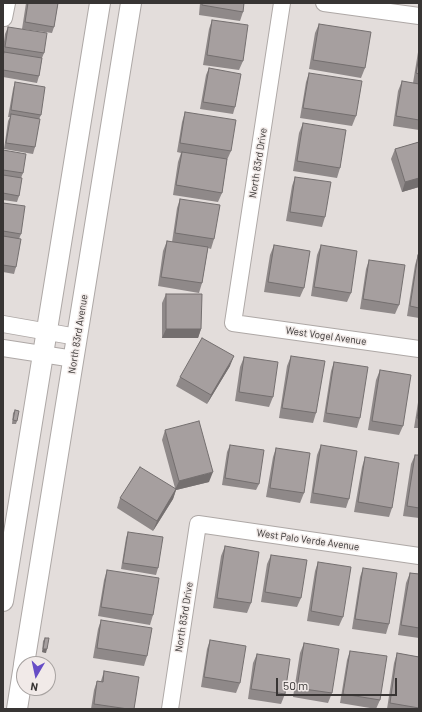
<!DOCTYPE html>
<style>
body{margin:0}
#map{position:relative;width:422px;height:712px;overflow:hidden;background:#e3dddb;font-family:Barlow,sans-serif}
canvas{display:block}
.frame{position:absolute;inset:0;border:4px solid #383534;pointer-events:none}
.north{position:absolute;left:16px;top:656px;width:40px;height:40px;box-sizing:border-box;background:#f1eae8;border:1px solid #a7a2a0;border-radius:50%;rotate:189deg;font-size:11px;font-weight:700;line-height:16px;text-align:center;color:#383534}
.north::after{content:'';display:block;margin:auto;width:14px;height:18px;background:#664dc6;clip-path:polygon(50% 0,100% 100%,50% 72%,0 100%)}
.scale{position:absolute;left:276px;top:678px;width:121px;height:18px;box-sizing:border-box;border:2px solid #383534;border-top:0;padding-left:5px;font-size:12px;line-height:14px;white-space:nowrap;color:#383534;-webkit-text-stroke:3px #f1eae8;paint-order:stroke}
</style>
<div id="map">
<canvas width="422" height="712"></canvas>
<div class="frame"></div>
<div class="north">N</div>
<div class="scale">50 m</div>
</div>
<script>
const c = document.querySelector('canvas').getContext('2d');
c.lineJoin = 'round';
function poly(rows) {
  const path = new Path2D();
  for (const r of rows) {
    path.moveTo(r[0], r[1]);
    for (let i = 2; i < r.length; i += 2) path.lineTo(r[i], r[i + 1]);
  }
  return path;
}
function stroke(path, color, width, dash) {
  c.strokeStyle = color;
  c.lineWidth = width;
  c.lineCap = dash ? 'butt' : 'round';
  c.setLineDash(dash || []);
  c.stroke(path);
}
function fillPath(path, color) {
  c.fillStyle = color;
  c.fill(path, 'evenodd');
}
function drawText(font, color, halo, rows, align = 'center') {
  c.font = font + ' Barlow,sans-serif';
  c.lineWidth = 3;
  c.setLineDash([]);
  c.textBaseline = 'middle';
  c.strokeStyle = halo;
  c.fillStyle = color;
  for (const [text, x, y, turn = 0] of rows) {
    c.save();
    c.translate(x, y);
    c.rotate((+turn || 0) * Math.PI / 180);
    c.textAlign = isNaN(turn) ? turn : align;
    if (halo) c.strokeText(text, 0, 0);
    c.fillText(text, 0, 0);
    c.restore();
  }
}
const minor = poly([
 [282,3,233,323,419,349],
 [324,3,419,16],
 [4,18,7,3],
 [3,324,77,337],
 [3,348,74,359],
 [170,709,198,524,419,556]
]);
const major = poly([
 [3,601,100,3],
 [24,664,131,3],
 [17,709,24,665]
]);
stroke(minor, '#aea8a6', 18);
stroke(major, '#aea8a6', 22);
stroke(minor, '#fff', 16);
stroke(major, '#fff', 20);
fillPath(poly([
 [26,3,58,3,54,27,52,33,22,29],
 [200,3,244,3,243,12,240,21,199,15],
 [212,20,243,61,239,70,203,65,209,29],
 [319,24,365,68,361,78,309,69,315,33],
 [8,27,44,53,42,58,39,76,37,83,3,77,3,49,5,34],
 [419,46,419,84,413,83],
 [209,68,235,107,233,114,200,109,206,75],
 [309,73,356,116,352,126,300,118,306,82],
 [402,81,419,84,419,130,393,126,398,91],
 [15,82,41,115,39,119,35,147,33,154,4,149,8,121,10,117,8,117,13,89],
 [185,112,231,151,227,160,222,193,218,202,173,195,178,162,181,153,177,152,182,122],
 [303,123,340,168,337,178,293,171,299,133],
 [419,142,419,187,402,192,391,159,395,149],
 [3,150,23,173,21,178,19,196,17,202,3,200],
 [295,177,325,217,322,227,286,221,292,186],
 [180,199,214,239,211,249,208,248,202,283,199,293,158,286,163,251,167,241,172,242,177,208],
 [3,203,21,234,19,239,16,267,14,274,3,272],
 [274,245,304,288,300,297,264,292,270,255],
 [321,245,351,293,347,302,311,296,317,255],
 [418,255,419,255,419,318,407,316,415,265],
 [369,260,399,305,395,314,360,309,366,269],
 [166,294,201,329,198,338,162,338,162,303],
 [291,356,316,413,313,423,279,418,287,366],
 [244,357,273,397,269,407,235,401,240,367],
 [334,362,360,418,357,428,323,422,331,371],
 [230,366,207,404,176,386,180,377],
 [380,370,403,426,399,435,368,430,376,380],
 [419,396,419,428,414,428],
 [15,410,17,421,16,424,12,424,13,413],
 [165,430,209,482,176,490,173,499,153,531,117,508,120,498,175,488,162,440],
 [230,445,259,484,256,490,222,485,227,452],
 [321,445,349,499,346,508,310,503,317,455],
 [276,448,304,493,300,503,266,497,273,457],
 [415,455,419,455,419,518,403,516,411,464],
 [365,457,392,508,389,517,354,512,362,467],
 [128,532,158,568,156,575,121,569,126,538],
 [225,546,251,603,247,613,213,608,221,556],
 [271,555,301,598,297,607,261,602,267,564],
 [318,562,343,617,339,626,307,621,315,571],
 [363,568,389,624,386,634,352,629,360,577],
 [107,570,153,615,150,625,98,616,104,580],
 [410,573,419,574,419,638,398,635,406,583],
 [101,620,147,656,144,666,93,658,98,629],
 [45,638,46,653,42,652,43,641],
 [210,640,240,683,236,693,201,687,207,649],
 [304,643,332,693,328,703,293,697,300,653],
 [350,651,380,700,376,709,340,703,347,660],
 [397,653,419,657,419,709,387,709,394,663],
 [257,654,285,694,281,704,248,699,253,663],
 [104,671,134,709,91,709,94,690,97,681,101,681]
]), '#8f8989');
fillPath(poly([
 [419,178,419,187,402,192,405,182],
 [166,329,201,329,198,338,162,338],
 [234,356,230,366,207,404,211,395],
 [213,472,209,482,176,490,173,499,153,531,157,521,175,490,179,481],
 [43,649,47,649,46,653,42,652]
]), '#746f6f');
const building = poly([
 [28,3,58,3,54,27,25,22,28,3],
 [202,3,244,3,243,12,202,5,202,3],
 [212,20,248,25,243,61,207,55,212,20],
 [319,24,371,32,365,68,313,60,319,24],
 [8,27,47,33,44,53,5,47,8,27],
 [4,52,42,58,39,76,3,70,3,57,4,52],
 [419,57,419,74,416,73,419,57],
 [209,68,241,74,235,107,203,102,209,68],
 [309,73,362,81,356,116,303,108,309,73],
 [402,81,419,84,419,120,396,116,402,81],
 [15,82,45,87,41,115,11,110,15,82],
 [185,112,236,120,231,151,180,143,185,112],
 [11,114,40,119,35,147,6,143,11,114],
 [303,123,346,130,340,168,297,161,303,123],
 [419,142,419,178,405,182,395,149,419,142],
 [3,150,26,154,23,173,3,170,3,150],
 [182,152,227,159,222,193,176,185,182,152],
 [3,175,22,178,19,196,3,193,3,175],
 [295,177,331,182,325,217,290,212,295,177],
 [180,199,220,205,214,239,175,233,180,199],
 [3,203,25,206,21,234,3,231,3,203],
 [3,236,21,239,16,267,3,265,3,236],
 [167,241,208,247,202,283,161,277,167,241],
 [274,245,310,251,304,288,268,282,274,245],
 [321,245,357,251,351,293,314,287,321,245],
 [418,255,419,255,419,308,410,306,418,255],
 [369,260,405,265,399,305,363,299,369,260],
 [166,294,202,294,201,329,166,329,166,294],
 [202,338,234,356,211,395,180,377,202,338],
 [291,356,325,361,316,413,282,408,291,356],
 [244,357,278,362,273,397,239,392,244,357],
 [334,362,368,367,360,418,326,413,334,362],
 [380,370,411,375,403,426,372,421,380,370],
 [419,408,419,418,417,418,419,408],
 [15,410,19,411,17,421,13,420,15,410],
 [199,421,213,472,179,481,165,430,199,421],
 [230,445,264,450,259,484,225,478,230,445],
 [321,445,357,451,349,499,313,493,321,445],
 [276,448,310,453,304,493,270,488,276,448],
 [415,455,419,455,419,508,407,506,415,455],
 [365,457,399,463,392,508,358,502,365,457],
 [140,467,176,489,157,521,120,498,140,467],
 [128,532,163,537,158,568,123,563,128,532],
 [225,546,259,552,251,603,217,598,225,546],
 [271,555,307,560,301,598,265,592,271,555],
 [318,562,351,567,343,617,311,611,318,562],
 [363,568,397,573,389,624,355,619,363,568],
 [107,570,159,578,153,615,101,607,107,570],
 [410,573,419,574,419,628,401,625,410,573],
 [101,620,152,628,147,656,97,648,101,620],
 [45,638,49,638,47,649,43,649,45,638],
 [210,640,246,646,240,683,204,677,210,640],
 [304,643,339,649,332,693,297,688,304,643],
 [350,651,387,656,380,700,343,694,350,651],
 [397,653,419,657,419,708,390,703,397,653],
 [257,654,290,659,285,694,251,689,257,654],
 [104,671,139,677,134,709,128,709,94,704,97,681,103,682,104,671]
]);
fillPath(building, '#a69f9f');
stroke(building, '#746f6f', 1);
drawText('10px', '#383534', '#f1eae8', [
 ["North 83rd Drive",258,163,-81],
 ["North 83rd Avenue",78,334,-81],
 ["West Vogel Avenue",326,336,8],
 ["West Palo Verde Avenue",308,540,8],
 ["North 83rd Drive",184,617,-81]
]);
</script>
